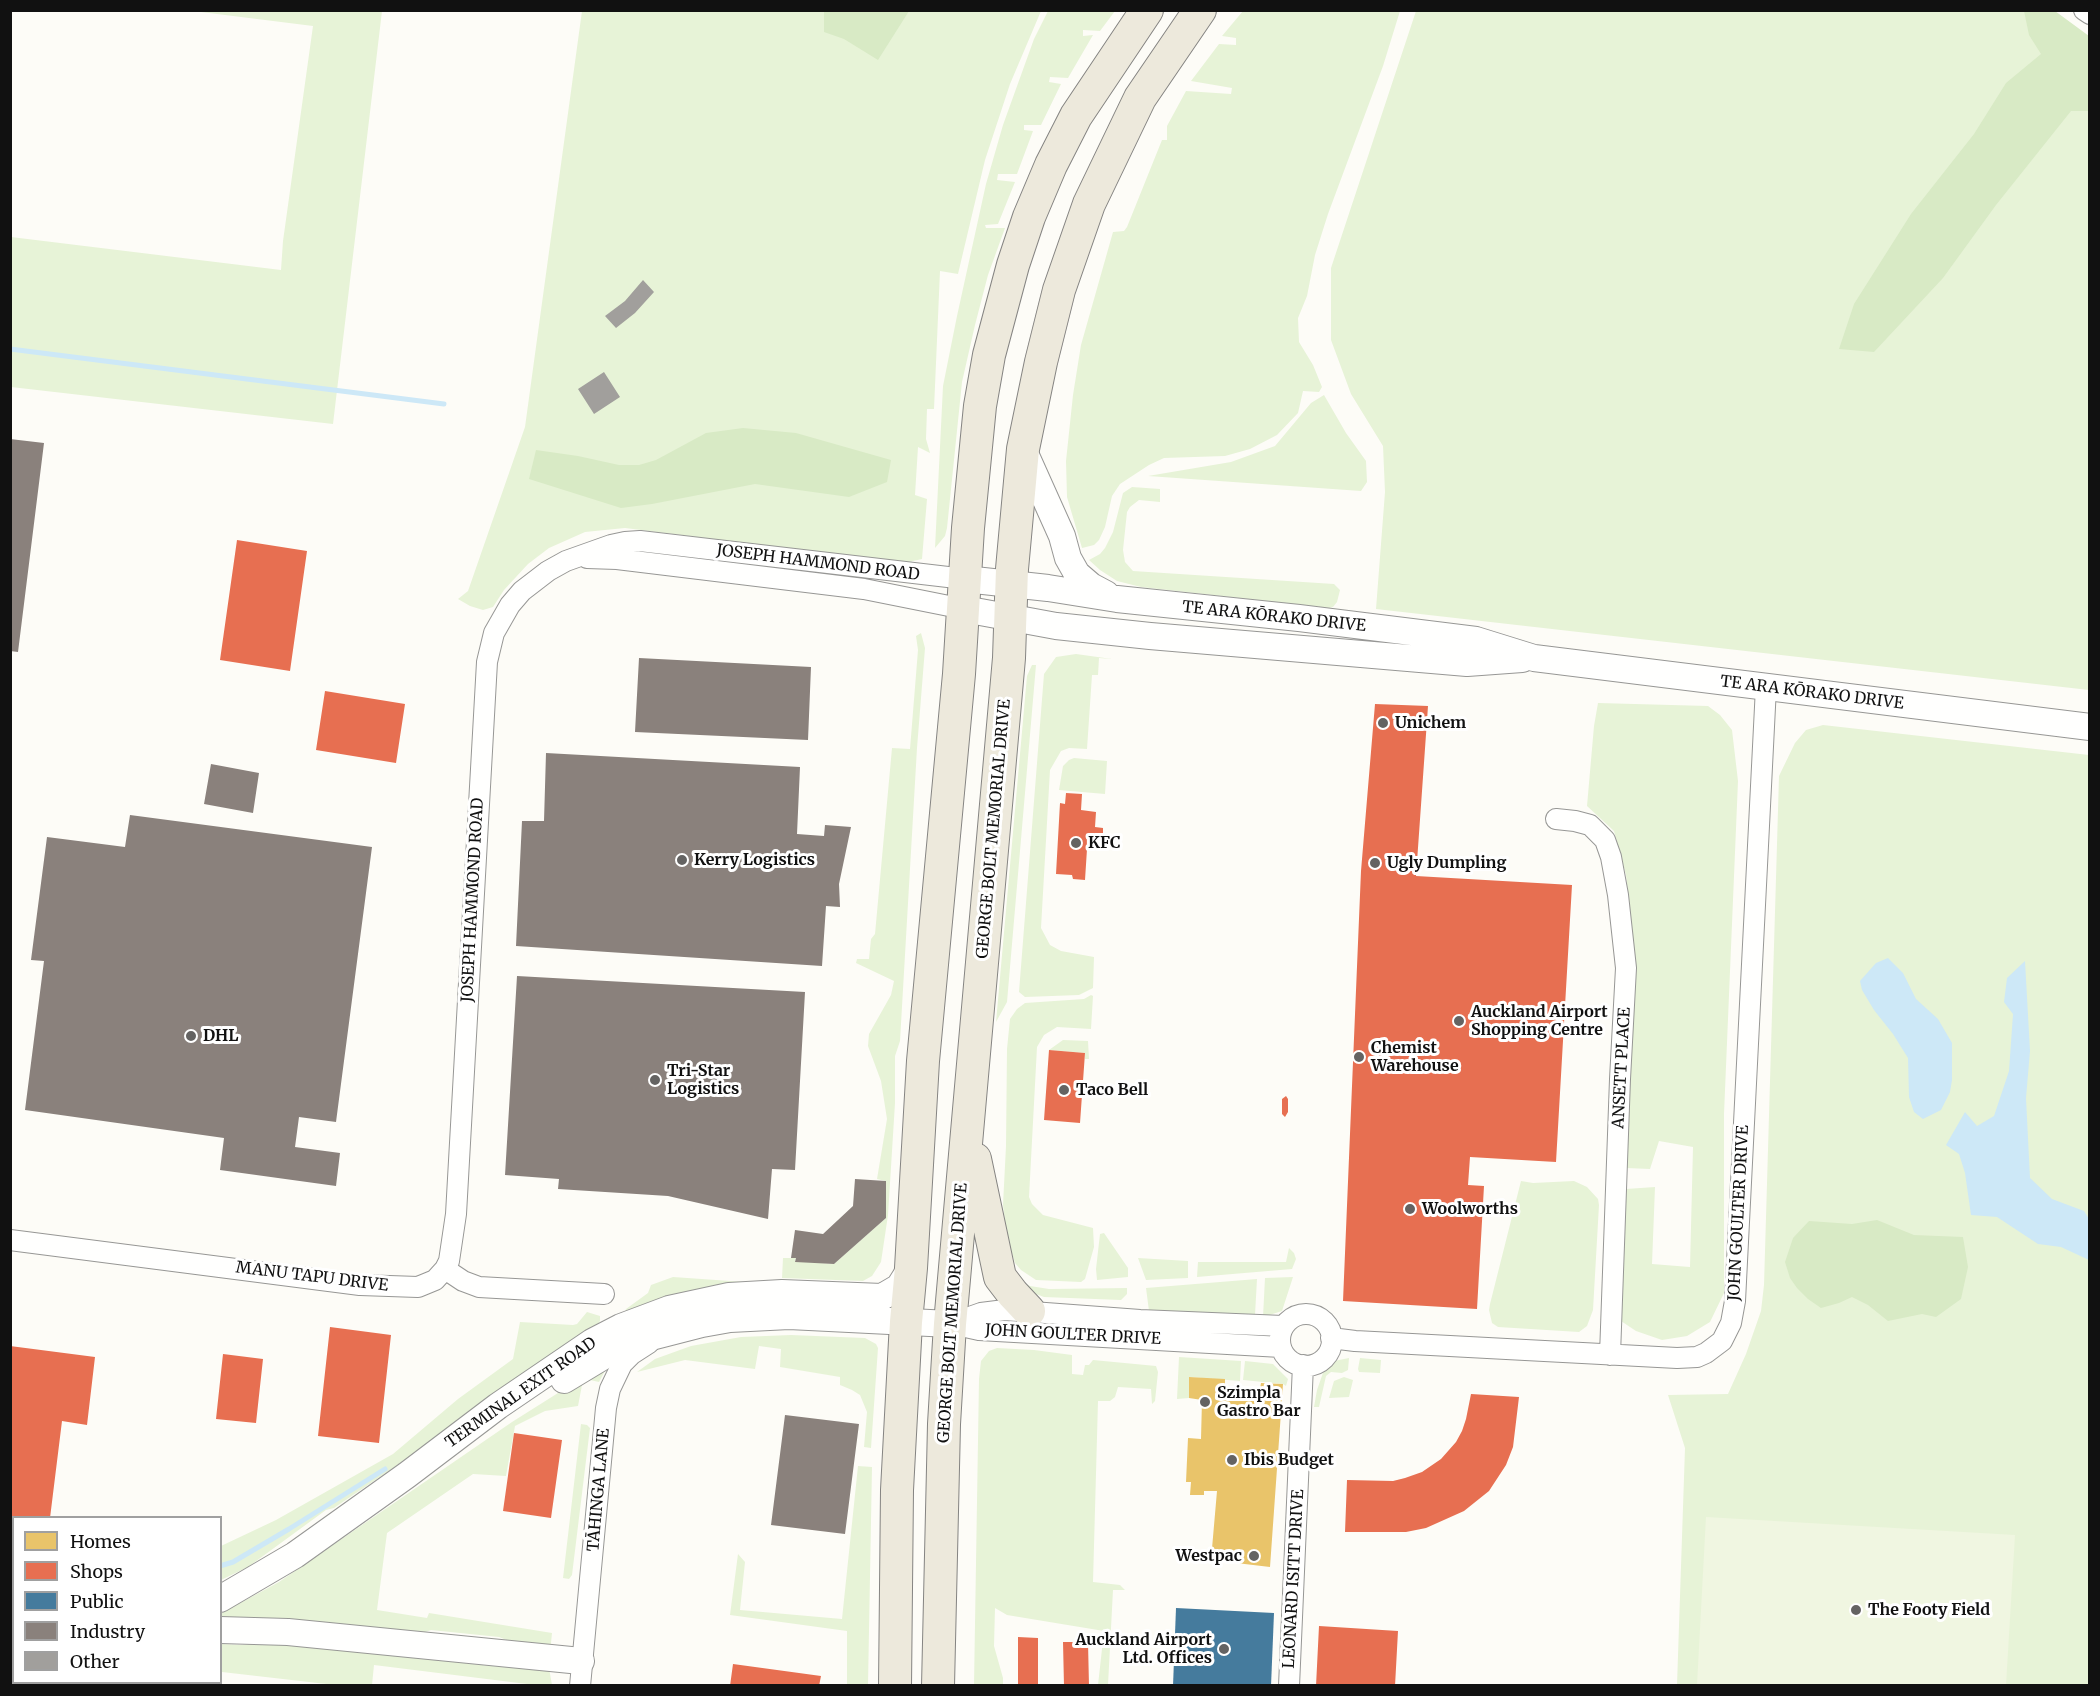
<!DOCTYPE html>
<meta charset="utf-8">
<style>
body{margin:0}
#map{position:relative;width:2100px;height:1696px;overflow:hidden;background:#fdfcf7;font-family:Merriweather,serif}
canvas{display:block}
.frame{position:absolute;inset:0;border:12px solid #111;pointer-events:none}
.legend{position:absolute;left:12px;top:1516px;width:210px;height:168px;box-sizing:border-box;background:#fff;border:2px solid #a0a0a0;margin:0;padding:8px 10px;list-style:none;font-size:18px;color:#111}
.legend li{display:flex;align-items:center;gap:12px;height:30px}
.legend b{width:30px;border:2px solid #a0a0a0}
</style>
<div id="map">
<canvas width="2100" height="1696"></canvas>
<div class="frame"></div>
<ul class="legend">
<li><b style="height:16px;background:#e9c46a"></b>Homes</li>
<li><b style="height:16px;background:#e76f51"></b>Shops</li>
<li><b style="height:16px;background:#457b9d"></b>Public</li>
<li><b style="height:16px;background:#8a817c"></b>Industry</li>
<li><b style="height:16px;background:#a19f9c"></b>Other</li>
</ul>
</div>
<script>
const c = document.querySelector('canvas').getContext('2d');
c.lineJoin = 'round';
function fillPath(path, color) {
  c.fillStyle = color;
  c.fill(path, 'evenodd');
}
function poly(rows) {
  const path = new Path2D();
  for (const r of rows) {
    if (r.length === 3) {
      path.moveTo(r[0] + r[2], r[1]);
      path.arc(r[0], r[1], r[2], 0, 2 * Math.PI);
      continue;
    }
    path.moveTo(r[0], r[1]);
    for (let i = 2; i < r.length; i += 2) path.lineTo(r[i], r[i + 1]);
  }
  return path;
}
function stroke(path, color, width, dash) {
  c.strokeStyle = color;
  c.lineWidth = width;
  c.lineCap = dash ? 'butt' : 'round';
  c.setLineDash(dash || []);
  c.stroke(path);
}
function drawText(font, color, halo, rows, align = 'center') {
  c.font = font + ' Merriweather,serif';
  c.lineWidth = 6;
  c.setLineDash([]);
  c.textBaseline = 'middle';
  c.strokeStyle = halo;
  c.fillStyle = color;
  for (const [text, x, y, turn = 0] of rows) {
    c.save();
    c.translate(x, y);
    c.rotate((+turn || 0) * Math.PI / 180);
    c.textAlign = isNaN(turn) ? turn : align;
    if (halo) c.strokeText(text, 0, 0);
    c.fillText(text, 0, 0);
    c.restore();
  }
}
fillPath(poly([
 [193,11,382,11,333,424,11,387,11,237,281,270,283,241,313,26],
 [582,11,1041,11,1010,84,985,160,958,274,940,271,934,409,927,409,926,439,930,453,918,447,915,495,927,499,922,559,904,563,625,528,585,532,549,548,528,564,504,590,493,607,483,610,470,606,458,599,468,591,525,427],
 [1048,11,1115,11,1100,31,1083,30,1083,36,1093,35,1068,78,1050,77,1049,82,1061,84,1041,125,1024,125,1024,130,1033,131,1017,174,998,174,997,180,1015,182,998,224,985,225,986,228,1005,228,988,275,975,325,962,382,947,528,945,536,935,548,943,386,957,316,986,184,1003,125,1034,39],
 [1243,11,1400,11,1383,66,1328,214,1315,255,1307,296,1298,318,1299,342,1313,365,1322,387,1319,392,1303,391,1298,413,1277,435,1250,449,1225,456,1164,458,1149,465,1120,484,1112,496,1105,527,1099,540,1094,545,1082,548,1067,497,1066,461,1073,395,1081,345,1113,232,1124,231,1127,227,1162,140,1167,140,1167,126,1186,91,1231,94,1232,88,1191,81,1219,44,1236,45,1236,38,1222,36],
 [1416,11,2048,11,2089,41,2089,690,1376,609,1385,492,1383,446,1351,394,1331,340,1331,268],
 [1324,395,1346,433,1366,461,1367,482,1361,491,1148,476,1231,462,1275,446,1311,403],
 [1132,487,1160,489,1160,502,1139,500,1130,507,1127,512,1123,550,1125,562,1133,571,1334,584,1340,590,1337,602,1333,607,1329,608,1141,587,1117,581,1100,570,1089,560,1100,554,1105,548,1113,532,1123,493],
 [921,633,925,648,917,748,900,1041,895,1056,895,1103,888,1215,881,1262,872,1276,863,1281,782,1278,783,1258,796,1258,795,1261,834,1264,886,1218,886,1181,877,1179,887,1119,881,1081,868,1046,869,1034,891,995,894,981,856,963,857,959,869,959,871,939,875,934,892,748,910,749,918,650,916,636],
 [1076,654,1112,659,1099,658,1098,675,1092,675,1087,749,1069,748,1061,751,1050,770,1041,928,1050,945,1061,951,1094,957,1093,988,1079,995,1025,997,1019,992,1044,674,1056,657],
 [1032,665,1036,665,1007,1002,996,1022,1027,676],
 [1598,703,1708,706,1720,715,1732,730,1738,781,1724,1114,1724,1293,1710,1322,1687,1336,1662,1340,1636,1331,1621,1321,1626,1189,1655,1187,1652,1264,1690,1267,1693,1147,1659,1141,1650,1169,1626,1168,1634,951,1626,875,1614,831,1587,806,1594,726],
 [1823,725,2089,755,2089,1685,1677,1685,1685,1448,1668,1395,1728,1394,1746,1354,1761,1311,1764,1285,1779,776,1795,743,1806,730],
 [1074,758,1107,761,1105,794,1059,790,1063,766,1069,760],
 [1091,995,1093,996,1091,1029,1057,1027,1044,1035,1037,1047,1029,1197,1032,1204,1043,1215,1093,1228,1094,1247,1085,1279,1081,1282,1036,1280,1021,1270,1015,1263,1007,1237,1003,1205,1006,1146,1007,1049,1010,1019,1017,1009,1025,1003,1084,999],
 [1063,1040,1088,1041,1089,1059,1085,1059,1085,1053,1049,1050],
 [1521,1181,1533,1183,1574,1181,1587,1187,1598,1199,1599,1205,1593,1310,1587,1326,1579,1332,1498,1327,1492,1323,1489,1310,1490,1304],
 [1104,1233,1128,1268,1128,1277,1097,1280,1096,1269,1100,1234],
 [1289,1248,1294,1253,1296,1259,1292,1269,1197,1277,1198,1262,1286,1262],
 [1138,1258,1188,1261,1188,1278,1146,1280],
 [673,1277,773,1284,625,1313,626,1309,648,1293,651,1285],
 [1293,1277,1282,1311,1263,1317,1265,1278],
 [1015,1278,1030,1286,1049,1289,1127,1288,1127,1294,1121,1300,1044,1297,1020,1288],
 [1257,1279,1255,1315,1250,1318,1149,1311,1146,1288],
 [587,1312,600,1316,600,1321,596,1327,393,1468,334,1508,326,1510,248,1567,221,1580,221,1546,276,1520,393,1454,458,1399,513,1359,520,1322,573,1325,577,1324],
 [791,1335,865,1338,876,1344,878,1348,871,1448,864,1447,867,1412,860,1395,852,1390,840,1385,840,1377,780,1367,781,1349,759,1346,755,1369,685,1360,637,1372,655,1359,691,1346,741,1337],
 [997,1348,1034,1350,1072,1355,1072,1374,1083,1375,1085,1365,1089,1365,1093,1360,1156,1366,1158,1372,1155,1401,1152,1404,1151,1389,1118,1387,1115,1397,1110,1401,1098,1401,1093,1582,1120,1585,1125,1590,1113,1590,1108,1685,1098,1685,1104,1631,1007,1615,995,1608,994,1646,1003,1678,1003,1685,974,1685,979,1379,981,1361,989,1351],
 [1179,1357,1241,1361,1240,1381,1190,1377,1189,1398,1177,1399],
 [1349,1358,1348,1370,1342,1373,1331,1372,1326,1376,1319,1407,1314,1407,1317,1390,1324,1370,1329,1362],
 [1360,1358,1381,1360,1380,1373,1359,1372,1358,1369],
 [1245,1361,1273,1364,1288,1379,1286,1386,1283,1384,1243,1380],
 [604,1364,607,1367,599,1382,590,1380,582,1385,578,1406,545,1411,515,1426,506,1476,473,1474,387,1533,377,1610,427,1618,429,1613,552,1633,550,1653,542,1654,499,1637,431,1630,417,1635,221,1625,220,1614,279,1582,512,1422],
 [1344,1377,1353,1380,1349,1397,1329,1398,1334,1381],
 [581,1424,587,1425,590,1428,572,1575,569,1579,563,1578],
 [858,1466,872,1467,868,1685,847,1685,847,1631,730,1615,738,1554,745,1562,740,1610,842,1619],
 [299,1640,329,1644,375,1653,491,1666,549,1668,552,1685,535,1685,374,1665,372,1685,335,1685,222,1672,221,1678,221,1644,241,1645]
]), '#e7f3d7');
fillPath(poly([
 [824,11,824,10,909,11,878,60,844,39,824,32],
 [2024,11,2055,11,2089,36,2089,111,2071,111,1996,205,1943,278,1874,352,1839,349,1854,304,1911,214,1974,134,2006,83,2041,54,2029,35],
 [743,428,796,433,891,460,887,482,849,497,755,484,652,504,621,508,529,479,536,450,578,456,619,465,639,465,656,460,706,433],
 [1877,1220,1914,1235,1963,1237,1968,1267,1961,1299,1936,1317,1922,1314,1888,1321,1868,1305,1852,1297,1839,1303,1821,1308,1808,1299,1797,1288,1790,1278,1785,1262,1793,1238,1809,1221,1852,1224]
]), '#d8eac5');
fillPath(poly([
 [1706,1517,2015,1535,2006,1685,1697,1685]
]), '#f0f6e1');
fillPath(poly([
 [1888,958,1903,973,1916,999,1938,1019,1952,1043,1952,1080,1950,1092,1941,1110,1923,1119,1914,1112,1909,1097,1908,1058,1893,1034,1874,1010,1862,990,1860,981,1876,963],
 [2025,961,2030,1051,2026,1098,2030,1178,2052,1199,2084,1211,2089,1219,2089,1260,2061,1247,2038,1244,1997,1217,1971,1215,1965,1173,1959,1154,1946,1145,1965,1112,1977,1126,1994,1116,2009,1071,2013,1014,2004,1002,2007,978]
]), '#cde8f7');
fillPath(poly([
 [1189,1377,1225,1379,1225,1387,1260,1389,1261,1383,1283,1384,1270,1567,1211,1560,1217,1491,1204,1491,1204,1495,1190,1495,1191,1482,1186,1482,1188,1438,1201,1439,1202,1400,1189,1398]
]), '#e9c46a');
fillPath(poly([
 [237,540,307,551,290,671,220,660],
 [325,691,405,704,396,763,316,750],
 [1375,704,1428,706,1416,876,1572,885,1556,1162,1470,1157,1468,1185,1484,1186,1477,1309,1343,1301,1361,871],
 [1066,793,1082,794,1081,810,1096,812,1095,827,1103,828,1103,836,1095,836,1094,849,1087,849,1085,880,1073,879,1072,875,1056,874,1060,803,1065,804],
 [1049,1050,1085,1053,1080,1123,1044,1120],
 [1286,1096,1288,1099,1288,1112,1285,1117,1282,1114,1282,1099],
 [330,1327,391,1335,379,1443,318,1436],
 [10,1346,95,1357,87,1425,62,1421,50,1518,14,1518,14,1525,10,1525],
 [223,1354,263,1359,256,1423,216,1419],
 [1471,1394,1519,1397,1513,1447,1506,1465,1489,1491,1464,1511,1426,1528,1406,1532,1345,1532,1347,1480,1393,1481,1405,1478,1422,1472,1441,1459,1456,1442,1462,1431,1466,1419],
 [514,1433,562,1440,551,1518,503,1511],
 [1319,1626,1398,1631,1395,1686,1316,1686],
 [1018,1637,1038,1638,1038,1686,1018,1686],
 [1063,1642,1088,1642,1089,1686,1064,1686],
 [733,1664,821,1676,819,1686,730,1686]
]), '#e76f51');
fillPath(poly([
 [1176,1608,1274,1613,1271,1686,1173,1686]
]), '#457b9d');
fillPath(poly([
 [10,439,44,443,18,652,10,651],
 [639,658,811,667,808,740,635,732],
 [546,753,800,767,797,834,824,836,825,825,851,827,839,884,840,907,826,906,822,966,516,946,522,821,544,821],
 [211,764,259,773,253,813,204,804],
 [130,815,372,847,336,1122,299,1117,295,1147,340,1153,336,1186,220,1170,224,1138,25,1110,44,961,31,960,47,837,125,847],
 [517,976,805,992,795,1170,772,1169,768,1219,668,1196,558,1189,559,1179,505,1175],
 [855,1179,886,1181,886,1218,834,1264,795,1262,796,1258,791,1258,795,1230,823,1234,853,1206],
 [785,1415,859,1424,845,1534,771,1525]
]), '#8a817c');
stroke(poly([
 [10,349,444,404],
 [220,1566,233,1562,289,1529,385,1469],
 [10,1590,14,1591]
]), '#cde8f7', 5);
fillPath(poly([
 [643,280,654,292,635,313,616,328,605,316,625,301],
 [604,372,620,397,594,414,578,389]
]), '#a19f9c');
const minor = poly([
 [2084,10,2090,14],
 [587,558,617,559,864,589,964,609],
 [1556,819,1575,821,1590,825,1605,840,1611,857,1618,895,1626,968,1620,1079,1610,1355],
 [10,1240,360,1285,418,1287,435,1280,445,1269,449,1261,456,1214,487,662,494,633,510,605,522,591,548,571,566,561,611,545,625,542,640,541,965,579],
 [445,1269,463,1281,479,1287,604,1294],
 [1306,1340,26],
 [950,1324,981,1313,1005,1310,1140,1320,1283,1326],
 [952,1324,979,1330,1281,1347],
 [1331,1338,1355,1341,1677,1358,1697,1357,1706,1353,1722,1341,1731,1323,1735,1301,1766,687],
 [580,1686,606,1408,610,1389,622,1364,632,1354,649,1343],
 [1289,1686,1303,1365]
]);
const tertiary = poly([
 [1023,449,1062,536,1068,558,1077,574,1091,586,1106,594],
 [965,579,1048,588,1117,599,1299,618,1476,640,1534,658,2090,727],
 [964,609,1056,626,1150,636,1467,663,1522,659],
 [564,1380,612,1351,632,1342,702,1324,730,1319,789,1316,950,1324],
 [220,1599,295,1555,407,1475,498,1406,592,1342,621,1327,669,1309,729,1296,782,1293,882,1297,899,1287,911,1268],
 [10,1628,14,1628],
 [220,1630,288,1632,581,1661]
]);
const primary = poly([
 [975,1159,1000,1277,1013,1294,1029,1311],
 [895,1686,897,1490,906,1322,911,1268,923,1061,959,674,968,528,980,406,989,355,1013,265,1029,217,1051,165,1076,116,1147,10],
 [938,1686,944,1424,950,1324,1009,658,1012,569,1023,449,1041,362,1059,290,1089,204,1140,98,1200,10]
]);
stroke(minor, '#979795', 22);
stroke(tertiary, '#979795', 28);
stroke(primary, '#858482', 34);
stroke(minor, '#fffffe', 20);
stroke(tertiary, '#fffffe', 26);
stroke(primary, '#ede9dc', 32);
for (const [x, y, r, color] of [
 [1383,723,6,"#646362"],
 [1076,843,6,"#646362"],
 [682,860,6,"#646362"],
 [1375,863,6,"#646362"],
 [1459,1021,6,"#646362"],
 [191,1036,6,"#646362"],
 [1359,1057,6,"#646362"],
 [655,1080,6,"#646362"],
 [1064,1090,6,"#646362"],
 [1410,1209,6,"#646362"],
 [1205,1402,6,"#646362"],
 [1232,1460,6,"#646362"],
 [1254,1556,6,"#646362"],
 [1856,1610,6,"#646362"],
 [1224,1649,6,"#646362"]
]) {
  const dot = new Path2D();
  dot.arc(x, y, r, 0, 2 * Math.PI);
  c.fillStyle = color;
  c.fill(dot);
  stroke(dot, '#fff', 2);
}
drawText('16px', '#111', '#fff', [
 ["JOSEPH HAMMOND ROAD",818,563,7],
 ["TE ARA KŌRAKO DRIVE",1274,617,6],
 ["TE ARA KŌRAKO DRIVE",1812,693,7],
 ["GEORGE BOLT MEMORIAL DRIVE",994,829,-85],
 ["JOSEPH HAMMOND ROAD",473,900,-87],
 ["ANSETT PLACE",1622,1068,-87],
 ["JOHN GOULTER DRIVE",1739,1213,-87],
 ["MANU TAPU DRIVE",312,1277,7],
 ["GEORGE BOLT MEMORIAL DRIVE",953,1313,-86],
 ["JOHN GOULTER DRIVE",1073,1335,3],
 ["TERMINAL EXIT ROAD",521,1393,-35],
 ["TĀHINGA LANE",599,1490,-85],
 ["LEONARD ISITT DRIVE",1294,1579,-87]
]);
drawText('bold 16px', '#111', '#fff', [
 ["Unichem",1395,723],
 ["KFC",1088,843],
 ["Kerry Logistics",694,860],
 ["Ugly Dumpling",1387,863],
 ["Auckland Airport",1471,1012],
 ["Shopping Centre",1471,1030],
 ["DHL",203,1036],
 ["Chemist",1371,1048],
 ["Warehouse",1371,1066],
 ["Tri-Star",667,1071],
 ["Logistics",667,1089],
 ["Taco Bell",1076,1090],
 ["Woolworths",1422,1209],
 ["Szimpla",1217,1393],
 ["Gastro Bar",1217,1411],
 ["Ibis Budget",1244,1460],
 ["Westpac",1242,1556,"right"],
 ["The Footy Field",1868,1610],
 ["Auckland Airport",1212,1640,"right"],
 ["Ltd. Offices",1212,1658,"right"]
], 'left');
</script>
